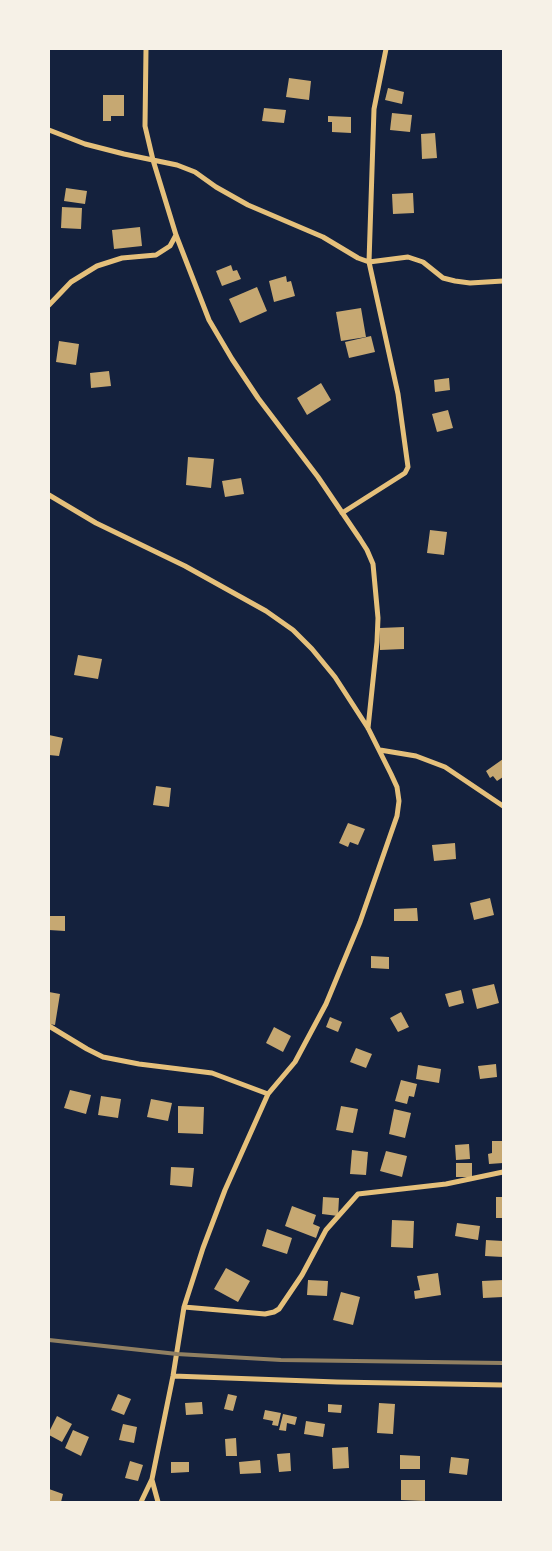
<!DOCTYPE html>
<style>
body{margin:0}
#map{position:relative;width:552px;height:1551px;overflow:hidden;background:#14213d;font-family:"Public Sans",sans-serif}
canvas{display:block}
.frame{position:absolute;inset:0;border:50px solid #f6f1e7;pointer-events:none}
</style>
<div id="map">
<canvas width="552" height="1551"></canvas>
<div class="frame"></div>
</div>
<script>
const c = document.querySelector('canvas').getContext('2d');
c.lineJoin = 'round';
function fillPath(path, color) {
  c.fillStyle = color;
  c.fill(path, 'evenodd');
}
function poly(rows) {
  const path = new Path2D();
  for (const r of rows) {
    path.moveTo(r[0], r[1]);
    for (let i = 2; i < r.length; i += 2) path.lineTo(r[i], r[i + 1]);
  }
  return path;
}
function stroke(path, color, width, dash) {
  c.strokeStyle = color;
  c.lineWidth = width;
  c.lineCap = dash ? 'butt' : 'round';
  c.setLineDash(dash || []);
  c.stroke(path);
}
fillPath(poly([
 [289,78,311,81,309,100,286,97],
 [388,88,404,92,402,104,385,100],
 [103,95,124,95,124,116,111,116,111,121,103,121],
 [264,108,286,110,284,123,262,121],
 [392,113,412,115,410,132,390,130],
 [328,116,351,117,351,133,332,132,332,122,328,122],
 [435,133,437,158,422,159,421,134],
 [66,188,87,191,85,204,64,201],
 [413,193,414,213,393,214,392,194],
 [62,207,82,208,81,229,61,228],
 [140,227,142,246,114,249,112,230],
 [231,265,233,271,237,270,241,279,222,286,216,271],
 [286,276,287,282,291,281,295,296,274,302,269,281],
 [257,287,267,311,240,323,229,299],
 [361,308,366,337,341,341,336,312],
 [371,336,375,352,349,358,345,342],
 [59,341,79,344,76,365,56,362],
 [109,371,111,386,91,388,90,373],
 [449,378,450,390,435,392,434,380],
 [321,383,331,400,307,415,297,398],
 [448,410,453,428,437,432,432,414],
 [188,457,214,459,211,488,186,485],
 [241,478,244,494,225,497,222,481],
 [430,530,447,532,444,555,427,553],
 [404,627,404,649,380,650,380,628],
 [78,655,102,659,98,679,74,675],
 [49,735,63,738,59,756,49,755],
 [503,759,503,777,497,781,493,776,490,778,486,771],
 [156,786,171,788,169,807,153,805],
 [348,823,365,829,358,845,350,842,348,847,339,843],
 [455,843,456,859,434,861,432,845],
 [490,898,494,915,474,920,470,903],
 [417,908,418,921,394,921,394,909],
 [49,916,65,916,65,931,49,930],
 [371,956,389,957,389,969,371,968],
 [494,984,499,1003,477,1009,472,989],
 [461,990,464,1003,449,1007,445,994],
 [49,992,60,994,55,1025,49,1024],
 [401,1012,409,1027,398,1032,390,1018],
 [330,1017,342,1022,338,1032,326,1027],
 [274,1027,291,1036,283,1052,266,1043],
 [356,1048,372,1054,366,1068,350,1062],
 [496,1064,497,1077,480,1079,478,1066],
 [418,1065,441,1069,439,1083,416,1079],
 [401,1080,417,1084,414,1097,409,1096,407,1104,395,1101],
 [70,1090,91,1095,86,1114,64,1108],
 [101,1096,121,1099,118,1118,98,1115],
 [151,1099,172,1103,168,1121,147,1117],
 [178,1106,204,1107,203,1134,178,1133],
 [341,1106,358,1109,353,1133,336,1130],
 [394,1109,411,1113,405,1138,389,1134],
 [492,1141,503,1141,503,1163,489,1164,488,1154,492,1153],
 [469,1144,470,1159,456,1160,455,1145],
 [352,1150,368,1152,366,1175,350,1174],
 [386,1151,407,1156,402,1177,380,1171],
 [456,1163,472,1163,472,1177,456,1177],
 [171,1167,194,1168,192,1187,170,1185],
 [323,1197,339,1198,338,1216,322,1214],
 [496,1197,503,1197,503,1218,496,1218],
 [292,1206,316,1215,313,1224,320,1227,316,1238,285,1226],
 [392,1220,414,1221,413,1248,391,1247],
 [457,1223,480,1226,478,1240,455,1236],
 [267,1229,292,1238,287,1254,262,1246],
 [486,1240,503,1241,503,1257,485,1256],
 [226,1268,250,1281,238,1302,214,1289],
 [438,1273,441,1295,415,1299,414,1291,420,1290,417,1276],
 [308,1280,328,1281,327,1296,307,1295],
 [503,1280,503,1297,483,1298,482,1281],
 [341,1292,360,1297,353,1325,333,1320],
 [118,1394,131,1399,124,1415,111,1410],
 [228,1394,237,1396,233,1411,224,1409],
 [202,1402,203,1414,186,1415,185,1403],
 [379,1403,395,1404,393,1434,377,1433],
 [328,1404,342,1405,341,1413,328,1412],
 [265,1410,281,1413,278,1426,272,1425,273,1421,263,1419],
 [283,1414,297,1417,295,1425,287,1423,286,1431,279,1430],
 [57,1416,72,1424,62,1442,49,1435,49,1432],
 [306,1421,325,1424,323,1437,304,1434],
 [123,1424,137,1427,134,1443,119,1440],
 [73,1430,89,1437,81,1456,65,1448],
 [236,1438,237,1456,226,1456,225,1439],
 [348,1447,349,1468,333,1469,332,1448],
 [290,1453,291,1471,279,1472,277,1454],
 [400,1455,420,1456,420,1469,400,1469],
 [451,1457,469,1459,467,1475,449,1473],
 [260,1460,261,1473,240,1474,239,1462],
 [130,1461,143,1465,138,1481,125,1478],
 [171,1462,189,1462,189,1472,171,1473],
 [401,1480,425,1480,425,1501,401,1500],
 [49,1489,63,1494,61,1502,49,1502]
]), '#c6a872');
stroke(poly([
 [146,49,145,126,153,160,176,235,209,320,232,359,258,398,318,477,360,539,367,550,373,564,378,618,377,642,368,728],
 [49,130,85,144,124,154,177,165,195,172,216,187,248,205,323,237,358,258,369,262,408,257,423,262,443,278,455,281,470,283,503,281],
 [49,305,71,282,97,266,122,258,156,255,170,246,176,235],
 [49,495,96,523,185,566,266,611,293,630,312,649,335,677,368,728,391,774,397,787,399,801,397,816,360,922,326,1004,295,1062,268,1094,225,1190,203,1248,184,1307,173,1376,152,1479,141,1502],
 [342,513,405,473,408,467,398,394,369,262,374,109,386,49],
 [380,750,416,756,445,767,503,806],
 [49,1026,87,1049,103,1057,139,1064,212,1073,268,1094],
 [184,1307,265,1314,274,1312,279,1309,302,1275,326,1230,358,1194,446,1184,503,1172],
 [173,1376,337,1382,503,1385],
 [152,1480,158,1502]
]), '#e5c07b', 5);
stroke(poly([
 [49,1340,177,1354,281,1360,503,1363]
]), '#918062', 4);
</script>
